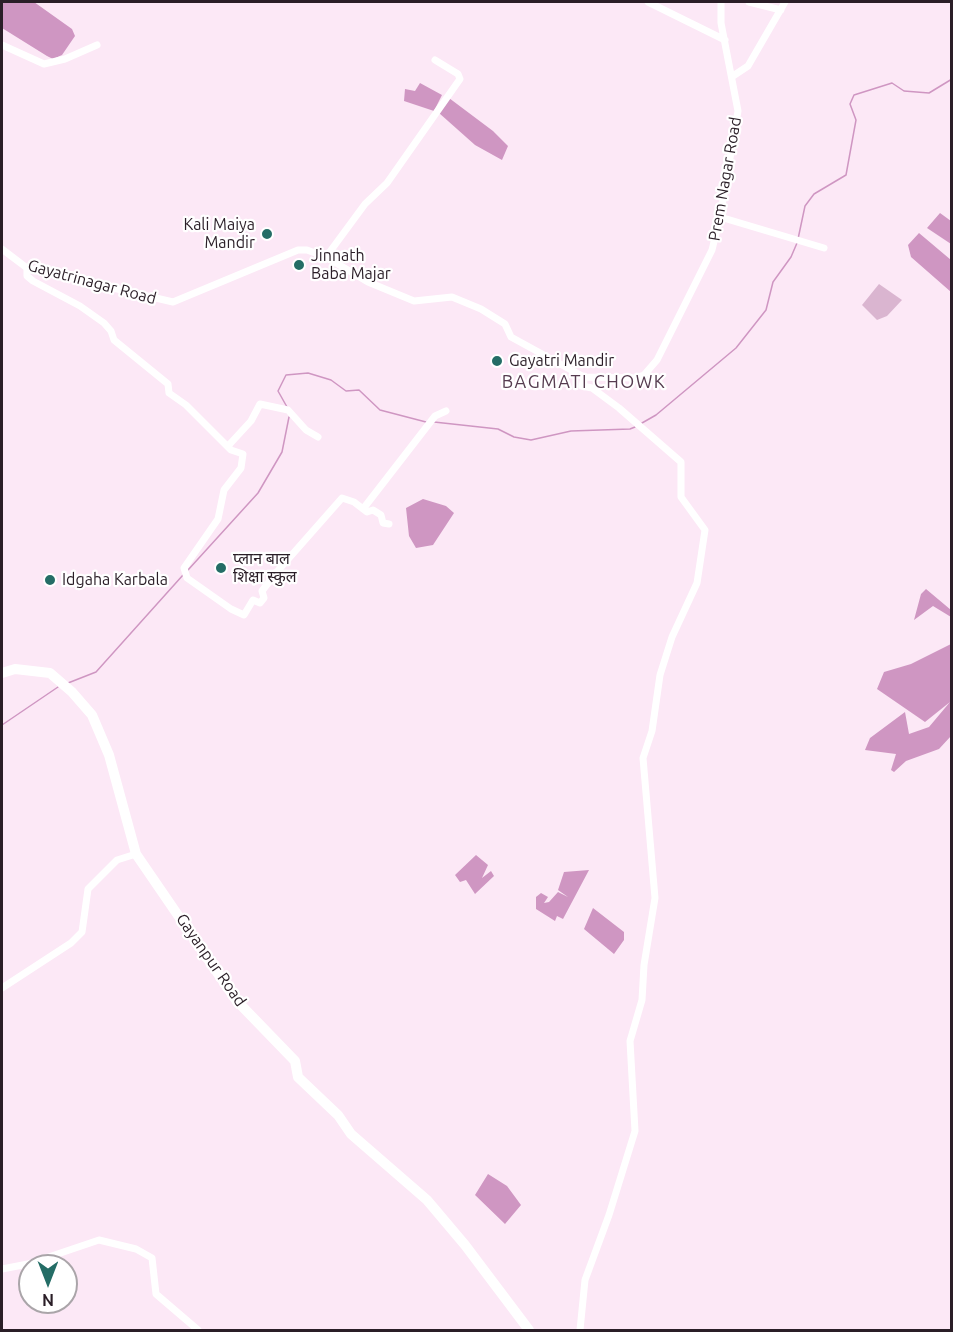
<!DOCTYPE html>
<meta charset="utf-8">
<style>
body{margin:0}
#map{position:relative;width:953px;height:1332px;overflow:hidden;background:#fce8f6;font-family:Ubuntu,sans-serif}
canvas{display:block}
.frame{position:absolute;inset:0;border:3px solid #2a1e27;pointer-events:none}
.north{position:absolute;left:18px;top:1254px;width:60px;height:60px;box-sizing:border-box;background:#fff;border:2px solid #aaa5a9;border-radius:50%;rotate:180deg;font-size:16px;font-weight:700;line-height:24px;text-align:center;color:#2a1e27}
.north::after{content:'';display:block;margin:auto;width:21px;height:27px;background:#246d66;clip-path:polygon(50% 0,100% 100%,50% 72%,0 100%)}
</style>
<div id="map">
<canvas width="953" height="1332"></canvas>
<div class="frame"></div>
<div class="north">N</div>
</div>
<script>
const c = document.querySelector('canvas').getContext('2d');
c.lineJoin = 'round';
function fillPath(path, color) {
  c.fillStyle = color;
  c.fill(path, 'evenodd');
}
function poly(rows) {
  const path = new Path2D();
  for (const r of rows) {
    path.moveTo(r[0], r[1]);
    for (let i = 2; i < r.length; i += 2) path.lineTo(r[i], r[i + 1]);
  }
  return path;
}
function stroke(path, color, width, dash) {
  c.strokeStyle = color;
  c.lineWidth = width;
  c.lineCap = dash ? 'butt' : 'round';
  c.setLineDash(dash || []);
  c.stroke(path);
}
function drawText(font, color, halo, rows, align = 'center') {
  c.font = font + ' Ubuntu,"Noto Sans Devanagari",sans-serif';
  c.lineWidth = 4.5;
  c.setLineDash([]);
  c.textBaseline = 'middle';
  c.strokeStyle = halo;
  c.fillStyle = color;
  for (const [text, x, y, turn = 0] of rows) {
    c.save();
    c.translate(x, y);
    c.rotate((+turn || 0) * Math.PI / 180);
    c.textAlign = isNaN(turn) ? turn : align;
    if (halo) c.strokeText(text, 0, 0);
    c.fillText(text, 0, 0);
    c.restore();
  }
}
fillPath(poly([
 [879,284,902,300,887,316,877,320,862,305]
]), '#dab5d0');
fillPath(poly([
 [2,2,34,2,72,29,75,36,62,55,53,59,47,56,2,28],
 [420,83,442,95,434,111,404,101,405,89,415,91],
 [449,98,493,131,508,146,502,160,475,145,439,113],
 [940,213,951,221,951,244,927,228],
 [919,233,951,260,951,292,911,257,908,245],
 [423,499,446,506,454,513,433,545,416,548,409,536,406,508],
 [926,589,951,610,951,617,933,606,914,620,921,594],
 [951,644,951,736,939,749,906,761,894,772,891,770,896,754,865,750,870,738,905,712,909,734,929,727,950,702,925,722,877,689,884,672,911,664],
 [476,855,488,865,482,878,491,871,494,876,475,894,466,880,460,882,455,875],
 [589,870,563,919,557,916,555,921,536,909,536,897,541,893,548,897,544,903,549,902,558,892,568,897,558,890,564,872],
 [593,908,624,932,624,940,614,954,584,929],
 [488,1174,507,1186,521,1205,505,1224,475,1195]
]), '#cf96c2');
stroke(poly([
 [798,239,805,206,814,194,846,175,856,120,850,104,854,95,892,83,904,91,929,93,952,79],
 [287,407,278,391,286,375,308,373,331,380,346,391,359,390,380,410,426,422],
 [434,422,498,429,514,437,531,440,571,431,630,429,635,427],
 [642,423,656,415,736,348,766,310,773,282,791,257,797,243],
 [188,570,258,493,282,452,289,417],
 [68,683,96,672,183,575],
 [2,725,58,687]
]), '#cf96c2', 1.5);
stroke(poly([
 [648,2,725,40],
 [749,2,781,10],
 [2,45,44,64,65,59,97,45],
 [733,76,748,66,785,2],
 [720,217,824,248],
 [2,249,27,268,36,270,173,302,298,250,307,250,326,257,368,282,414,301,452,297,481,309,505,324,511,337,584,377,635,378,644,375,657,360,712,250,720,217,738,111,721,23,721,2],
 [326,257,365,204,387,183,460,79,458,74,435,60],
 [27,268,27,276,33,281,80,306,104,323,111,331,114,340,168,384,169,393,186,405,231,450,243,454,241,468,224,490,218,519,184,568,187,578,231,609,244,615,253,600,260,603,264,598,262,591,275,574,342,498,354,502,367,512,373,510,381,515,383,523,389,524],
 [228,446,251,421,260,404,288,410,306,430,318,437],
 [363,509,435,416,446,411],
 [2,988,71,943,82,932,88,889,117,860,136,854],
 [2,1269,28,1264,99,1240,136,1249,152,1258,156,1294,198,1330],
 [580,1330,585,1280,609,1215,635,1131,630,1041,642,1000,644,965,655,898,643,758,652,731,660,675,672,637,697,583,705,530,681,497,681,462,619,408,592,388,582,386,584,377]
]), '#fff', 7);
stroke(poly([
 [2,673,15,669,50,673,72,692,92,715,109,755,136,854,236,1000,295,1061,298,1077,338,1115,351,1134,427,1200,465,1245,529,1330]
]), '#fff', 10);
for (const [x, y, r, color] of [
 [267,234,6,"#246d66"],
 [299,265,6,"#246d66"],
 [497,361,6,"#246d66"],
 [221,568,6,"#246d66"],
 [50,580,6,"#246d66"]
]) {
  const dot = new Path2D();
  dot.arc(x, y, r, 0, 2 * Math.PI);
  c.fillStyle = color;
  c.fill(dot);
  stroke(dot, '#fff', 2);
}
drawText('16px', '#2a1e27', '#fff', [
 ["Prem Nagar Road",725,179,-80],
 ["Gayatrinagar Road",92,282,15],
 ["Gayanpur Road",211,960,55]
]);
drawText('16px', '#2a1e27', '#fff', [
 ["Kali Maiya",255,225,"right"],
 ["Mandir",255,243,"right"],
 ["Jinnath",311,256],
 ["Baba Majar",311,274],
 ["Gayatri Mandir",509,361],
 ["प्लान बाल",233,559],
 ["शिक्षा स्कुल",233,577],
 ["Idgaha Karbala",62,580]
], 'left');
c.letterSpacing = '1.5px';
drawText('18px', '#563c50', '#fff', [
 ["BAGMATI CHOWK",584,382]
]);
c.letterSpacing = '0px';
</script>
